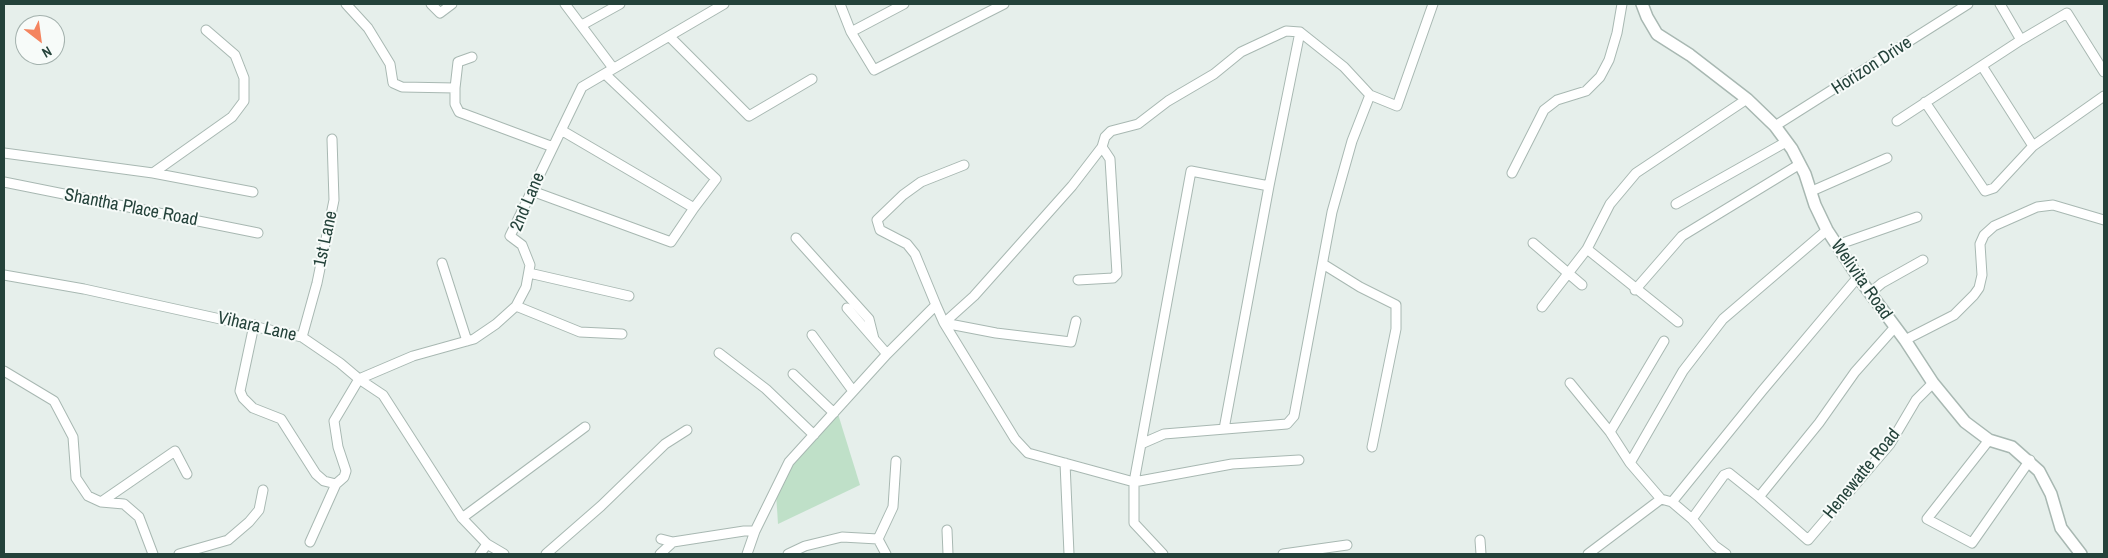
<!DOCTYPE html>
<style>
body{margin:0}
#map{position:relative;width:2108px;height:558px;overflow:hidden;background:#e6efeb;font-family:"Archivo Narrow",sans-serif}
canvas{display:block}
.frame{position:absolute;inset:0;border:5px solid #24423a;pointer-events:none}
.north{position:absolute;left:15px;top:15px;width:50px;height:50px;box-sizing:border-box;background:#f7fbf9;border:1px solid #a3b1ad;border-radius:50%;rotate:150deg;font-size:14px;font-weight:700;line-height:20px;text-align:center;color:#24423a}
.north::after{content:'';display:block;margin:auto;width:18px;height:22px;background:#f4845f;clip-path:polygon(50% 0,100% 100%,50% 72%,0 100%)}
</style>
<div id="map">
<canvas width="2108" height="558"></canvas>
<div class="frame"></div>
<div class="north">N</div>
</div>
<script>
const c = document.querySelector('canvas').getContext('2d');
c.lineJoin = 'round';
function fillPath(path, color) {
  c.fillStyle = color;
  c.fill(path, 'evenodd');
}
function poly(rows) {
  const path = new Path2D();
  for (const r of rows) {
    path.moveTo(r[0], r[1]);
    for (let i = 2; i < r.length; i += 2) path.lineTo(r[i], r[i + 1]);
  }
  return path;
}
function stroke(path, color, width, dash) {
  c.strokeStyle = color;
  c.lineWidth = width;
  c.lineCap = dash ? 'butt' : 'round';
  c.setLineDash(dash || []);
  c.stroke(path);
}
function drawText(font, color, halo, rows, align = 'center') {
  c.font = font + ' "Archivo Narrow",sans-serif';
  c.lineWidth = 4;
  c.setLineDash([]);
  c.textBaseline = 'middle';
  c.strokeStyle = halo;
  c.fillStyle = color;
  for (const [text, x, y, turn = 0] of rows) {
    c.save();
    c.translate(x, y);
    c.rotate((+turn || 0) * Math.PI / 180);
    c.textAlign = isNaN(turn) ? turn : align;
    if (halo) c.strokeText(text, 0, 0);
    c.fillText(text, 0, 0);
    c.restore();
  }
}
fillPath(poly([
 [838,414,860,485,778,524,776,493,793,464]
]), '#bfe0c8');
const minor = poly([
 [346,4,368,28,390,64,393,83,402,87,455,88],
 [431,4,440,13,452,4],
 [565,4,613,68],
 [840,4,851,32,874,70,1004,4],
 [2000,4,2021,40],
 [582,25,620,4],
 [851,32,904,4],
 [669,36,749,116,812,79],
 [472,57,458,62,455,88,455,104,459,112,553,147],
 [1982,66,2033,146],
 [605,74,716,179,694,208],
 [1925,102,1985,191,1994,188,2033,146,2104,96],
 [1897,121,2021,40,2067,13,2104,72],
 [1775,126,1968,4],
 [4,153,153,173,253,192],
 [153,173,232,117,244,101,244,78,235,55,206,30],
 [1512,173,1544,110,1557,100,1586,91,1600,77,1609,60,1617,33,1622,4],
 [4,182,258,233],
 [532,191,671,242,694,208,561,130],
 [1812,191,1887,158],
 [1676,204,1786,142],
 [796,238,869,319,874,339],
 [1533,243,1582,285],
 [1837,245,1917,217],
 [442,263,467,341],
 [1323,264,1360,287,1396,305,1396,329,1372,447],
 [529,273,629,296],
 [4,275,84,289,302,337,340,363,359,379,383,395,462,518,487,544,504,554],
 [1078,280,1113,278,1117,274,1110,159,1102,147],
 [1635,290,1682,236,1800,164],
 [1870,293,1882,283,1923,260],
 [936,305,915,254,907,244,880,230,877,220,903,195,921,182,964,165],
 [516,306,580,332,622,334],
 [1542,307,1587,249],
 [847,308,887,354],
 [1076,321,1071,342,996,333,944,323,1015,439,1028,453,1134,482,1232,464,1299,460],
 [1678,322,1587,249,1610,204,1636,173,1747,99],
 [254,325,240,391,243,398,253,408,281,419,316,474,324,481,336,484,344,477,346,471,338,447,334,421,359,379,413,356,474,339,496,324,516,306,526,287,530,265,522,245,510,236,582,87,724,4],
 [1895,327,1855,372,1819,423,1759,497,1808,540,1890,444,1916,400,1933,383],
 [812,335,853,391],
 [302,337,317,283,334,200,332,139],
 [1905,340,1954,315,1974,295,1979,288,1982,275,1980,244,1984,235,1994,226,2037,207,2053,205,2104,220],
 [719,353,766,389,814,435],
 [4,371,54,401,73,437,76,478,88,496,101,502,124,504,139,517,153,554],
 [793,374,834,413],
 [1570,383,1610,432,1630,463],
 [1224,429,1269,186,1300,32],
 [1610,432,1664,341],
 [1989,440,1927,519,1972,543,2030,460],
 [1141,444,1164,434,1287,424,1294,416,1332,212,1352,141,1370,95],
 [1065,463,1069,554],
 [101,502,175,451,187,474],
 [1672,502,1762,391,1858,277],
 [462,518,585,427],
 [1692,519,1724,475,1729,473,1759,497],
 [947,530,948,554],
 [661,539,673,542,744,531,755,531],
 [878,539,893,507,896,461],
 [1480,540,1481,554],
 [310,542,336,484],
 [179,554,228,540,249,522,259,510,263,490],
 [480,554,487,544],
 [546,554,601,506,665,444,687,430],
 [660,554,673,542],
 [747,554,755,531,789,462,887,354,936,305,944,323,974,296,1072,186,1102,147,1105,137,1111,131,1138,124,1168,101,1214,74,1241,52,1286,31,1300,32,1344,67,1370,95,1397,106,1433,4],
 [788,554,805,546,842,537,878,539,886,554],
 [1163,554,1134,523,1134,482,1191,171,1269,186],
 [1283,554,1347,545],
 [1588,554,1661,499],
 [1726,554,1715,546,1692,519,1672,502,1661,499,1630,463,1683,371,1723,319,1827,230]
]);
const tertiary = poly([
 [1642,4,1647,17,1657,34,1690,55,1747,99,1775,126,1792,149,1805,174,1815,205,1827,230,1858,277,1905,340,1933,383,1965,422,1989,440,2012,447,2039,471,2051,494,2061,528,2081,554]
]);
stroke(minor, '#a8b8b2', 11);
stroke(tertiary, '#a8b8b2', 14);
stroke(minor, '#fff', 9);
stroke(tertiary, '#fff', 11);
drawText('18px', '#24423a', '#f7fbf9', [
 ["Horizon Drive",1872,66,-33],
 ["2nd Lane",528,202,-67],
 ["Shantha Place Road",131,208,11],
 ["1st Lane",326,239,-78],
 ["Welivita Road",1861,280,55],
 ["Vihara Lane",257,327,13],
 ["Henewatte Road",1862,474,-51]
]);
</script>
